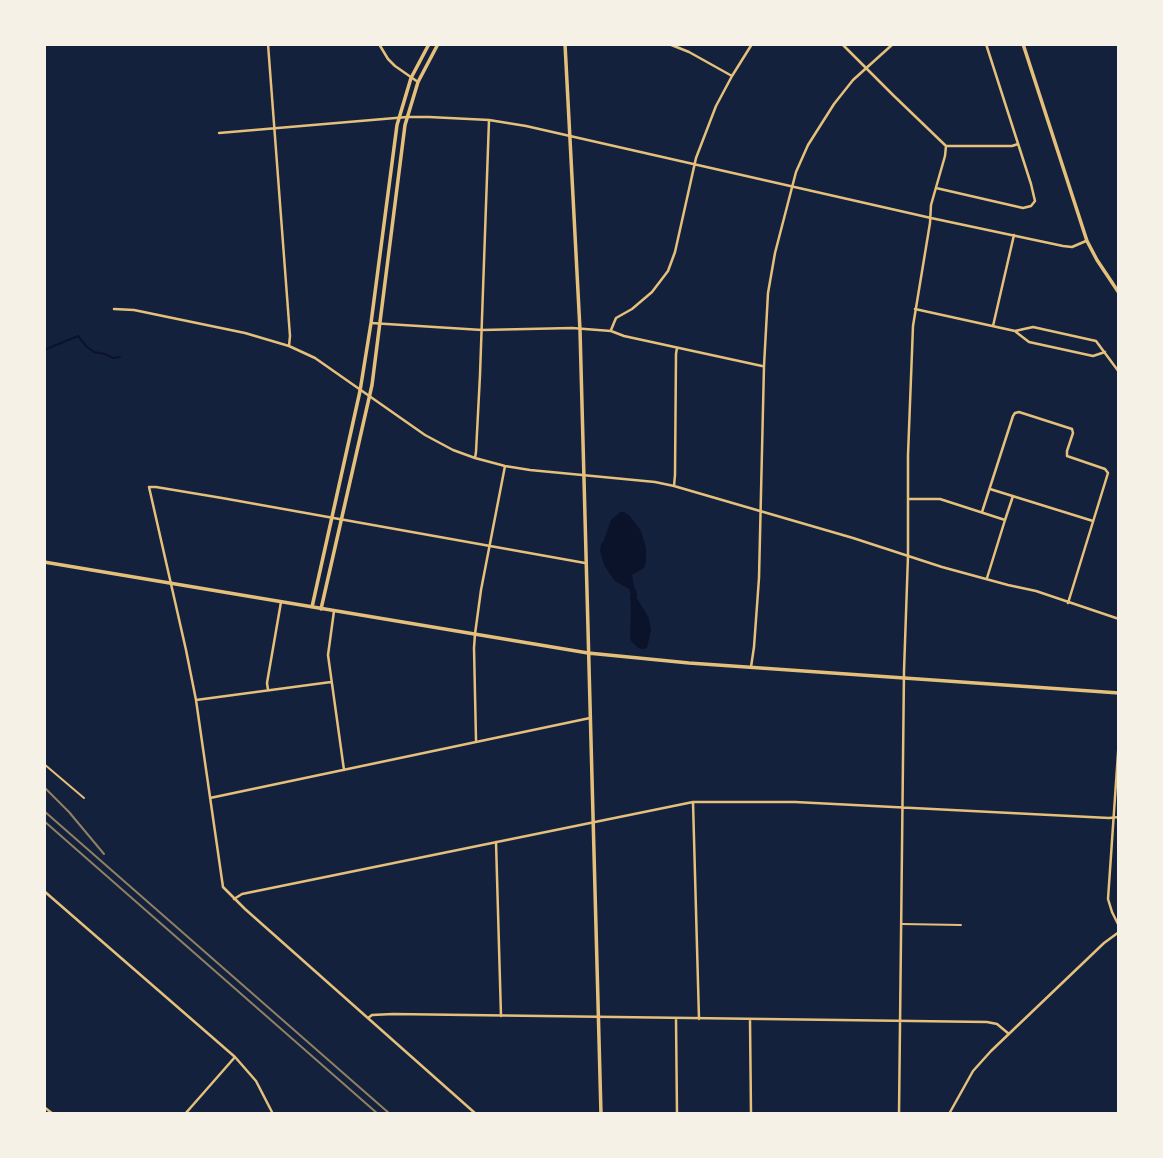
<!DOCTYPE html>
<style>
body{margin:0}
#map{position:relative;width:1163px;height:1158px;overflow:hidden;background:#14213d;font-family:"Open Sans",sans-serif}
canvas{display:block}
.frame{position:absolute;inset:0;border:46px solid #f6f1e7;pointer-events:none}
</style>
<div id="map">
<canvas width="1163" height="1158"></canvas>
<div class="frame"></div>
</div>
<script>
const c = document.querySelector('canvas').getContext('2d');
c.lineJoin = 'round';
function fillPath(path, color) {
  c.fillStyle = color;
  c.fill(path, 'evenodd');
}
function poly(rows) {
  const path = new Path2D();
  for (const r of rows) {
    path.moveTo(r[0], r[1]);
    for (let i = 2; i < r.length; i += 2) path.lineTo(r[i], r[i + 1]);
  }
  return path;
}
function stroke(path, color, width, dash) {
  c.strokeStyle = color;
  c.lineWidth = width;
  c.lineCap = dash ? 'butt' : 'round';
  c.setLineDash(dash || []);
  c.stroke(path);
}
fillPath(poly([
 [620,512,624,512,630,516,641,531,646,548,646,563,644,568,632,575,635,591,631,592,629,589,615,581,608,571,604,565,600,551,601,544,604,540,611,520],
 [635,595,649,618,651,630,647,648,643,649,638,648,631,641,630,637,631,611,630,596]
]), '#0b132b');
stroke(poly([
 [44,350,78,336,87,347,94,352,105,354,113,358,120,357]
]), '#0b132b', 2);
stroke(poly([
 [633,591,634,595]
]), '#0b132b', 6);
stroke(poly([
 [44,764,84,798],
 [902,924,961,925]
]), '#e5c07b', 2);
stroke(poly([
 [268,44,290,336,289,346],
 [379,44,388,59,395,66,418,82],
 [669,44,689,52,732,76],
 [842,44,893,95,946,146,1012,146,1018,144],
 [219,133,407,117,429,117,489,120,526,126,931,218,1063,246,1072,247,1086,241],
 [936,188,1023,208,1031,206,1035,201,1031,184,986,44],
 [114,309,134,310,245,333,289,346,315,358,425,435,453,450,475,458,505,466,530,470,655,482,674,486,853,538,942,567,1008,585,1036,591,1119,619],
 [915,309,1015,331,1033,327,1096,341,1119,372],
 [371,323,482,330,572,328,611,331,624,336,762,366],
 [993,326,1014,235],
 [611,330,616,318,632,309,652,292,668,271,675,252,696,158,716,106,732,76,752,44],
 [1016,332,1029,342,1093,356,1105,352],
 [475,458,476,452,480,375,489,120],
 [674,486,675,475,676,354,677,348],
 [990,489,1093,521],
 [908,499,940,499,1005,520,987,578],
 [982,512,1013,416,1015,413,1019,412,1072,429,1073,433,1067,451,1067,456,1105,469,1108,473,1068,603],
 [1005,520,1013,496],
 [334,611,328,655,344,770],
 [751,667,754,647,759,578,764,366,768,293,775,253,796,172,808,145,834,104,853,80,893,44],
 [268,690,267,683,281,602],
 [196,700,331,682],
 [1119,739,1108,899,1112,912,1119,926],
 [476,740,474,648,475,634,481,590,505,466],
 [210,798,590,718],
 [693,802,699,1019],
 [496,842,501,1016],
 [44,891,235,1057,256,1081,273,1114],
 [234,899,242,894,693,802,795,802,1109,818,1119,817],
 [368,1018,372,1015,393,1014,987,1022,997,1024,1009,1034],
 [676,1019,677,1114],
 [750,1020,751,1114],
 [44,1107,53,1114],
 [185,1114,235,1057],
 [476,1114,245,909,223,887,196,700,186,650,149,487,156,487,222,498,585,563],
 [487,1114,584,1114],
 [899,1114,904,671,908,556,908,455,913,326,930,223,931,205,945,156,946,146],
 [949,1114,973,1071,991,1051,1104,943,1119,932]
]), '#e5c07b', 2.5);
stroke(poly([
 [565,44,580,330,601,1114],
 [44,562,588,653,689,663,1119,693],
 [312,607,360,391,371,323,397,125,411,78,429,44],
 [321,609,372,385,405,125,418,82,438,44]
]), '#e5c07b', 3.5);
stroke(poly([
 [1023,44,1087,241,1097,260,1119,293]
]), '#e5c07b', 3.5);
stroke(poly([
 [44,787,69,812,104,854],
 [44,811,390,1114]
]), '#918062', 2);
stroke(poly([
 [44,821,378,1114]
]), '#918062', 2);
</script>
